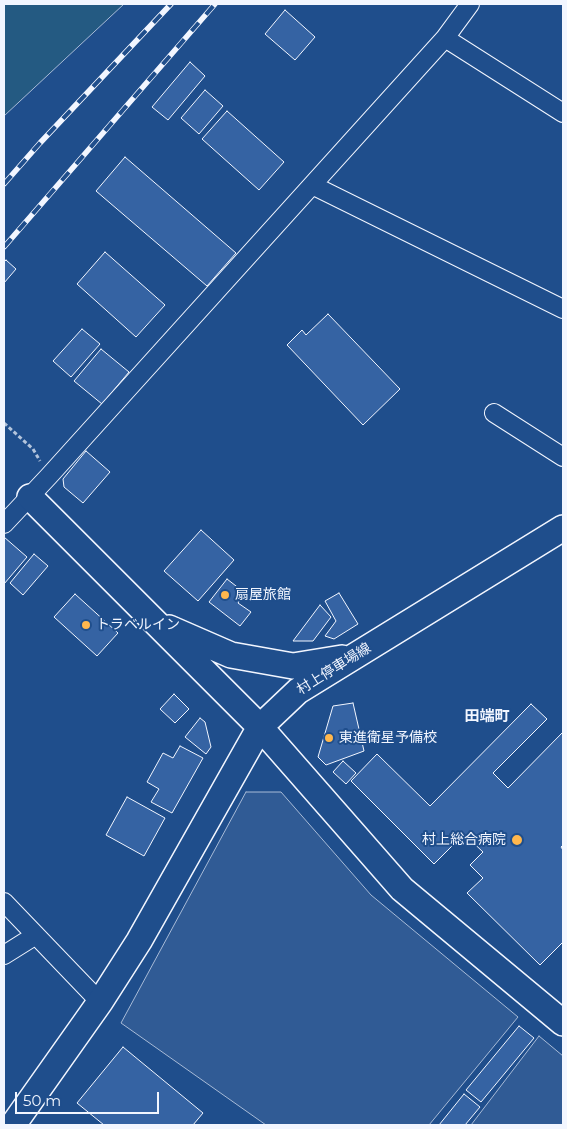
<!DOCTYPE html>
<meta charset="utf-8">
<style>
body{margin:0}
#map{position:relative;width:567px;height:1129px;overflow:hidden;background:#1f4e8c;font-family:Montserrat,sans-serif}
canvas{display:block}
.frame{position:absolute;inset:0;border:5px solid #f2f6ff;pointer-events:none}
.scale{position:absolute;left:15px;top:1092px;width:144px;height:22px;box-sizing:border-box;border:2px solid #f2f6ff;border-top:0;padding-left:6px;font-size:15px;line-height:18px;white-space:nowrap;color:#f2f6ff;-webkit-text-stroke:4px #1f4e8c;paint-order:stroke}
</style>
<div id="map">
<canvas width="567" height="1129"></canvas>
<div class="frame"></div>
<div class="scale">50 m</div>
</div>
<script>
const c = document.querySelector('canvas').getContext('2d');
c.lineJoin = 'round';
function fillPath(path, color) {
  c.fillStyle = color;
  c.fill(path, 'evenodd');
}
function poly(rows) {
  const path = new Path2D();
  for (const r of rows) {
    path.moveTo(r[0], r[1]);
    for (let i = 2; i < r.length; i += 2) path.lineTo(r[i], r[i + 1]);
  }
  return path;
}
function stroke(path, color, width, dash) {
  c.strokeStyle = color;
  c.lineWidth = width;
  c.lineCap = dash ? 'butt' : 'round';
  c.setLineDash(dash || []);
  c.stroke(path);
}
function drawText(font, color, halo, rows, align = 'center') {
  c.font = font + ' Montserrat,"Noto Sans JP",sans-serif';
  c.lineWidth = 4;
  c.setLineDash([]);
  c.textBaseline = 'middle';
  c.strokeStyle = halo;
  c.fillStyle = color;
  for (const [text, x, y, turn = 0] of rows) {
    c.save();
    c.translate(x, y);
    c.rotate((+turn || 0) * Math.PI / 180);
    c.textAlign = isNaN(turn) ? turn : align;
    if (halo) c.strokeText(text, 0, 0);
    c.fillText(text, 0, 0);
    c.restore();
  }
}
const green = poly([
 [4,4,124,4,4,116,4,4]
]);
fillPath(green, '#245a82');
stroke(green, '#a8bbd7', 1);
const parking = poly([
 [246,792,281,792,371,895,518,1017,429,1125,266,1125,121,1023,246,792],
 [539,1036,563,1056,563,1125,471,1125,539,1036]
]);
fillPath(parking, '#305b95');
stroke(parking, '#a8bbd7', 1);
const building = poly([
 [285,10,315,37,295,60,265,34,285,10],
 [190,62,205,76,168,120,152,107,190,62],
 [205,90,223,106,199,134,181,118,205,90],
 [227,111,284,162,259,190,202,139,227,111],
 [125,157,236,253,207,286,96,191,125,157],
 [105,252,165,305,136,337,77,284,105,252],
 [6,260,16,269,4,283,4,262,6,260],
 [328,314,400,389,363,425,287,345,302,330,306,335,328,314],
 [82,329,100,344,71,377,53,361,82,329],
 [101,349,129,372,102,404,74,381,101,349],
 [86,451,110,472,83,503,64,487,63,479,86,451],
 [201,530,234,560,198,601,164,571,201,530],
 [4,537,27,557,4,584,4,537],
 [34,554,48,566,23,595,10,583,34,554],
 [227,579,245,593,238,603,251,612,240,626,209,602,227,579],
 [339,593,358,624,334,639,325,636,336,621,325,601,339,593],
 [75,594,118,633,97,656,54,617,75,594],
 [320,605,331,617,313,641,293,641,320,605],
 [174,694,189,709,175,723,160,709,174,694],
 [353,703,364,751,326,765,318,757,333,706,353,703],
 [531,704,547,719,493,773,508,788,563,732,563,845,561,847,563,850,563,942,540,965,467,893,483,878,470,865,483,852,464,834,434,864,351,781,377,754,430,806,531,704],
 [200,718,205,722,211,747,206,754,185,737,200,718],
 [180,746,203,758,172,813,151,802,159,789,147,782,163,753,173,758,180,746],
 [343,761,356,773,346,784,333,772,343,761],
 [127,797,165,818,144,856,106,835,127,797],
 [519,1026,534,1038,481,1102,466,1090,519,1026],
 [123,1047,203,1113,193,1125,104,1125,77,1103,123,1047],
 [464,1094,480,1107,465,1125,439,1125,464,1094]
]);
fillPath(building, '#3563a3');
stroke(building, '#f2f6ff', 1);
const street = poly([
 [445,38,563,113],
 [312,185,563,309],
 [494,413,563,457],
 [4,524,49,476,445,38,470,4],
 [4,902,100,1002],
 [4,955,36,935]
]);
const secondary = poly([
 [30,497,260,727,402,889,563,1023],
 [169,628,231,655,293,666,342,658],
 [13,1125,100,1002,139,941,260,727,298,691,563,528]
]);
stroke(street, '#f2f6ff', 20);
stroke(secondary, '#f2f6ff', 28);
stroke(poly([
 [4,423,33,449,40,461]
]), '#b3c4dc', 3, [4, 2.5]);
stroke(street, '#1f4e8c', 18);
stroke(secondary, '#1f4e8c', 25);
const rail = poly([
 [4,184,40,143,171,4],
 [4,247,215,4]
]);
stroke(rail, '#f2f6ff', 5.5);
stroke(rail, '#1f4e8c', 4, [11]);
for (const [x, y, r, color] of [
 [225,595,5,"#ffb74d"],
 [86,625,5,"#ffb74d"],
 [329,738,5,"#ffb74d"],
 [517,840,6,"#ffb74d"]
]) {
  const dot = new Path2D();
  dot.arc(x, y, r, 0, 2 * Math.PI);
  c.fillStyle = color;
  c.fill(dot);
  stroke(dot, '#1f4e8c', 2);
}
drawText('14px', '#f2f6ff', '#1f4e8c', [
 ["扇屋旅館",235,595],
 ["トラベルイン",96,625],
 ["東進衛星予備校",339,738],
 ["村上総合病院",506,840,"right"]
], 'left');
drawText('14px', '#f2f6ff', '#1f4e8c', [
 ["村上停車場線",334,669,-32]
]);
drawText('bold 15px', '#f2f6ff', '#1f4e8c', [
 ["田端町",487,717]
]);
</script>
